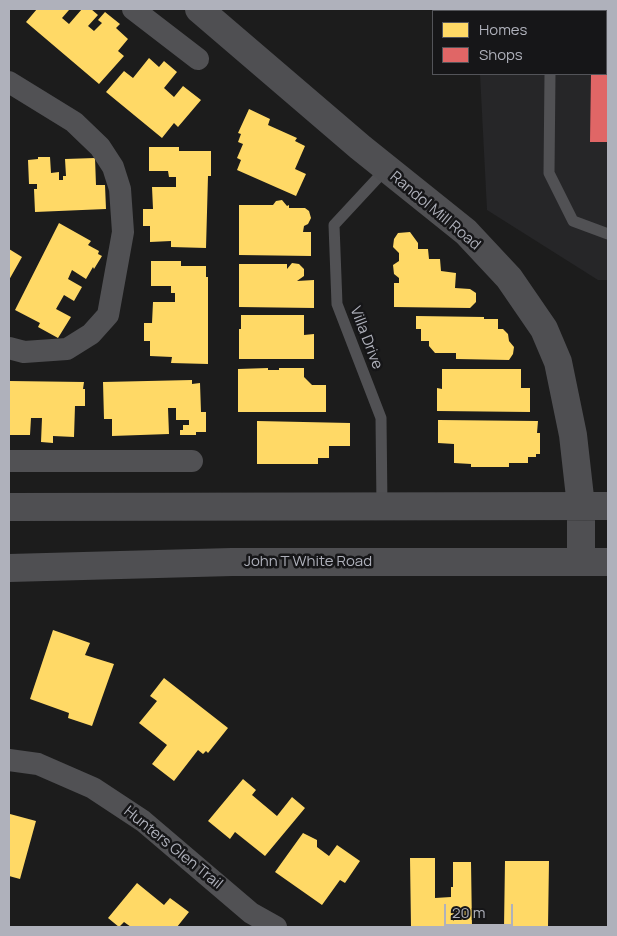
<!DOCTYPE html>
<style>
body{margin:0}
#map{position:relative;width:617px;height:936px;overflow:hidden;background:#1c1c1c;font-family:Manrope,sans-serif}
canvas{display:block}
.frame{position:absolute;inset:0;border:10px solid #afb1bb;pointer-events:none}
.legend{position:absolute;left:432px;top:10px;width:175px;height:65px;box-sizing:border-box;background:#161618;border:1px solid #535459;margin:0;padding:6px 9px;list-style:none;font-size:15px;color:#afb1bb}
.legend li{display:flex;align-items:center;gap:10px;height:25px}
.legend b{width:25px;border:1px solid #535459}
.scale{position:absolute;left:444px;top:904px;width:69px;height:22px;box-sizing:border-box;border:2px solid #afb1bb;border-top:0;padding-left:6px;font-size:15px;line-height:18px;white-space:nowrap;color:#afb1bb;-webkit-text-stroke:4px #161618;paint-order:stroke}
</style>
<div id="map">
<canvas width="617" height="936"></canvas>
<div class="frame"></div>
<ul class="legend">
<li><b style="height:14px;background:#ffd966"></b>Homes</li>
<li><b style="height:14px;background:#e06666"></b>Shops</li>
</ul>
<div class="scale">20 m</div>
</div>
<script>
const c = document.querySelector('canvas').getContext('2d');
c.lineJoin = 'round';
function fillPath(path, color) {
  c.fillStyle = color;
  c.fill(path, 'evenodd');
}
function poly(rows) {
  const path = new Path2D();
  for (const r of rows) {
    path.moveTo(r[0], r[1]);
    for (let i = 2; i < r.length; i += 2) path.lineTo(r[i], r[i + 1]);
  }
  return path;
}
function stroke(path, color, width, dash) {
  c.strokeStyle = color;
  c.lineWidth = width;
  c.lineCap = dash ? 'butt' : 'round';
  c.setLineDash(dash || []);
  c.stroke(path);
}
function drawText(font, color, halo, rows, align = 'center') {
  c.font = font + ' Manrope,sans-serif';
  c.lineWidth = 5;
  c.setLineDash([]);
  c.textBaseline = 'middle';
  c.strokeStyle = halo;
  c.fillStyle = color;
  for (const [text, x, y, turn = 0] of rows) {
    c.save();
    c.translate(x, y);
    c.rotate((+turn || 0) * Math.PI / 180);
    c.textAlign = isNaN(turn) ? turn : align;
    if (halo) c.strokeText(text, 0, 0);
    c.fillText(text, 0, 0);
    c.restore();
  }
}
fillPath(poly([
 [477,9,608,9,608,280,598,280,487,210,480,74,606,74,606,11,477,11]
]), '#262628');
fillPath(poly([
 [37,9,68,9,69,10,62,18,69,24,82,9,91,9,98,15,88,26,94,31,102,23,98,20,105,12,120,24,116,28,128,39,118,51,124,56,99,84,26,22],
 [149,58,159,67,164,61,177,72,164,88,174,97,183,86,201,100,178,127,174,123,162,138,106,92,124,71,133,78],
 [249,109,270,119,268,125,297,138,295,141,305,146,295,169,306,174,296,196,237,170,241,160,237,158,243,144,238,142,241,134,238,133],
 [149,147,179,147,179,151,211,151,211,176,208,176,206,248,171,247,171,241,150,242,150,226,143,226,143,209,153,209,152,187,176,187,176,177,169,177,168,171,149,171],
 [38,157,50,157,51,173,59,172,59,180,63,180,63,176,66,176,65,159,95,158,96,185,105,185,106,209,35,212,34,189,37,189,37,184,29,184,28,160,38,159],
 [276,201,282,200,287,206,289,205,289,208,305,208,309,211,311,218,308,224,304,226,303,232,311,232,311,256,239,255,239,205,273,205],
 [59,223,91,241,88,245,99,251,98,254,102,256,94,269,93,267,86,279,72,270,68,279,82,287,74,301,64,295,56,309,71,317,58,338,38,327,40,323,15,310],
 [410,232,418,243,418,249,428,249,429,259,440,259,441,271,456,273,455,288,470,289,476,293,476,302,470,308,394,307,394,283,399,283,399,278,394,274,393,265,399,261,399,253,393,247,394,239,398,233],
 [9,249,22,257,9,280],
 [151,261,181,261,181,266,206,266,206,277,208,277,208,364,171,363,172,357,150,356,150,341,144,341,144,323,152,323,153,302,175,302,175,293,171,293,171,286,151,286],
 [292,263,299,264,304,269,304,276,297,281,314,280,314,308,239,307,239,264,287,264,287,269],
 [241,315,304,315,304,335,314,334,314,359,239,359,239,329,241,329],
 [416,316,484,317,484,319,498,319,498,329,503,329,508,334,509,341,514,347,513,354,509,360,456,359,456,353,435,353,429,346,429,341,421,341,421,329,416,329],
 [268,368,268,370,279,370,279,368,304,368,304,377,312,385,326,385,326,412,238,412,238,369],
 [442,369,521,369,521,388,530,388,530,412,437,411,437,388,442,389],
 [192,380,192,384,200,383,201,412,206,412,206,432,196,432,196,435,180,435,180,430,183,430,183,425,189,425,189,420,176,420,176,408,168,408,169,434,112,436,112,419,104,419,103,382],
 [10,381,84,382,83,389,85,389,85,406,75,406,74,437,53,436,53,443,41,442,42,418,31,418,30,435,9,435],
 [438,420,538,421,537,433,540,433,540,454,536,454,536,457,528,457,528,463,509,463,509,467,471,467,471,464,454,463,454,444,438,443],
 [257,421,350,423,350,446,329,446,329,458,318,458,318,464,257,464],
 [53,630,90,643,85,655,114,664,92,726,68,718,69,713,30,699],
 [164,678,228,728,208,753,206,751,203,754,198,750,174,781,152,764,167,745,139,723,157,701,150,696],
 [243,779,256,790,252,795,277,816,292,797,305,808,265,856,235,832,230,839,208,821],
 [10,814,36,821,20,879,9,876,9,815],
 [303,833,317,840,317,847,329,856,337,845,360,861,345,883,340,880,322,905,275,872],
 [410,858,435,858,435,898,451,897,451,887,453,887,453,862,471,862,472,927,411,927],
 [505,861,549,861,548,927,504,927],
 [137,883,164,905,170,898,189,912,177,927,131,927,124,922,119,927,108,918]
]), '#ffd966');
fillPath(poly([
 [592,9,608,9,608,142,590,142,591,74,606,74,606,11,592,11]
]), '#e06666');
stroke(poly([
 [551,11,551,9],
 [550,74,549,173,573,221,608,234],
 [382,506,381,418,337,304,334,225,386,169]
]), '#515154', 11);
stroke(poly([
 [133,9,198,59],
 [9,82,74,122,100,147,113,167,120,189,123,232,108,315,91,334,67,349,24,352,9,348],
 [9,461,192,461],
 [9,760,38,764,93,788,143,821,251,913,276,927]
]), '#515154', 22);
stroke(poly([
 [199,9,360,147,466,232,509,278,544,329,558,362,573,435,581,506,581,562],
 [9,507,608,506],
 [9,568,232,562,608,562]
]), '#4f4f52', 28);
drawText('15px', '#afb1bb', '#161618', [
 ["Randol Mill Road",435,211,40],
 ["Villa Drive",366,338,69],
 ["John T White Road",308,562],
 ["Hunters Glen Trail",173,848,39]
]);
</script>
